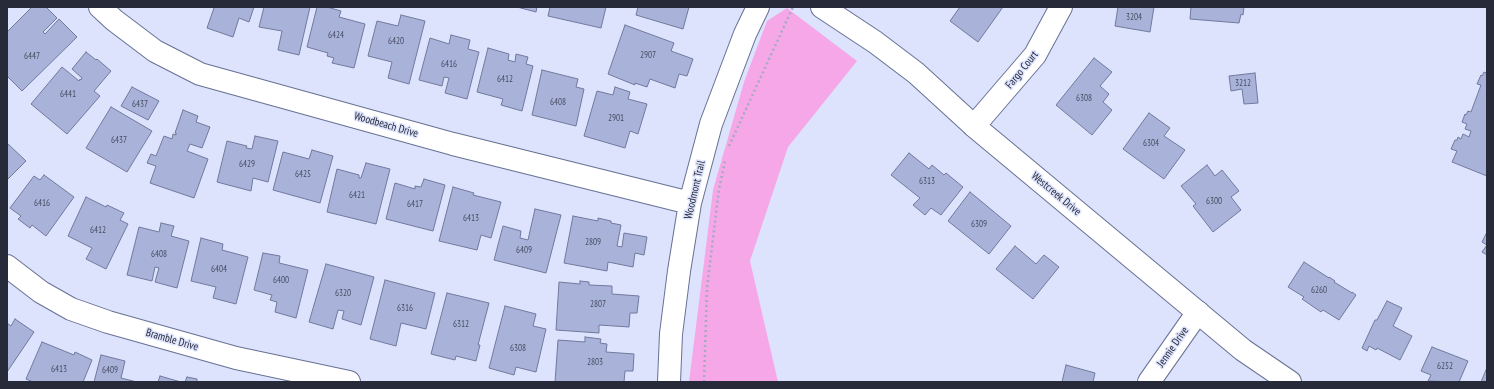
<!DOCTYPE html>
<style>
body{margin:0}
#map{position:relative;width:1494px;height:389px;overflow:hidden;background:#dde3fc;font-family:"PT Sans Narrow",sans-serif}
canvas{display:block}
.frame{position:absolute;inset:0;border:8px solid #262a39;pointer-events:none}
</style>
<div id="map">
<canvas width="1494" height="389"></canvas>
<div class="frame"></div>
</div>
<script>
const c = document.querySelector('canvas').getContext('2d');
c.lineJoin = 'round';
function fillPath(path, color) {
  c.fillStyle = color;
  c.fill(path, 'evenodd');
}
function poly(rows) {
  const path = new Path2D();
  for (const r of rows) {
    path.moveTo(r[0], r[1]);
    for (let i = 2; i < r.length; i += 2) path.lineTo(r[i], r[i + 1]);
  }
  return path;
}
function stroke(path, color, width, dash) {
  c.strokeStyle = color;
  c.lineWidth = width;
  c.lineCap = dash ? 'butt' : 'round';
  c.setLineDash(dash || []);
  c.stroke(path);
}
function drawText(font, color, halo, rows, align = 'center') {
  c.font = font + ' "PT Sans Narrow",sans-serif';
  c.lineWidth = 3;
  c.setLineDash([]);
  c.textBaseline = 'middle';
  c.strokeStyle = halo;
  c.fillStyle = color;
  for (const [text, x, y, turn = 0] of rows) {
    c.save();
    c.translate(x, y);
    c.rotate((+turn || 0) * Math.PI / 180);
    c.textAlign = isNaN(turn) ? turn : align;
    if (halo) c.strokeText(text, 0, 0);
    c.fillText(text, 0, 0);
    c.restore();
  }
}
fillPath(poly([
 [787,8,857,61,788,147,750,261,778,382,689,382,713,190,744,82,767,21]
]), '#f6a7e8');
const building = poly([
 [32,7,46,7,57,18,43,32,45,34,59,19,77,37,22,91,7,76,7,32,32,7],
 [212,7,254,7,249,22,239,18,233,37,207,28,214,8,212,7],
 [264,7,310,7,299,55,278,50,282,31,259,27,264,7],
 [317,7,327,7,341,11,339,17,365,24,354,68,332,63,334,58,327,56,328,53,307,47,317,7],
 [517,7,537,7,536,12,517,7],
 [550,7,606,7,601,28,548,16,550,7],
 [638,7,689,7,683,29,636,15,638,7],
 [960,7,1003,7,978,42,950,21,960,7],
 [1118,7,1154,7,1150,32,1115,26,1118,7],
 [1191,7,1244,7,1243,15,1241,14,1239,23,1190,19,1191,7],
 [401,15,425,21,409,84,388,78,392,62,368,56,377,21,398,26,401,15],
 [625,25,674,43,671,51,693,59,687,76,679,74,675,88,650,79,647,87,635,83,635,85,608,74,625,25],
 [451,35,470,40,468,49,479,52,467,99,445,93,449,78,444,77,442,86,419,80,430,38,449,44,451,35],
 [488,48,509,54,508,60,515,62,516,54,528,57,526,64,533,66,522,111,501,105,503,99,477,92,488,48],
 [86,52,96,60,97,59,111,71,94,91,100,96,67,134,31,104,62,67,79,81,80,79,81,80,82,78,72,69,86,52],
 [1094,58,1112,72,1100,86,1109,94,1103,102,1112,110,1092,135,1056,105,1094,58],
 [542,70,578,79,576,87,584,89,576,126,532,115,542,70],
 [1487,70,1487,176,1452,162,1457,151,1451,149,1455,140,1457,140,1458,137,1461,139,1463,134,1469,137,1471,131,1465,129,1467,124,1462,122,1465,114,1466,115,1468,111,1471,112,1481,85,1477,84,1481,75,1482,76,1484,72,1486,73,1487,70],
 [1255,73,1258,103,1244,104,1242,89,1231,91,1229,76,1255,73],
 [132,87,159,101,148,120,121,106,132,87],
 [615,87,630,92,628,99,647,104,638,134,630,131,625,148,584,136,597,91,613,95,615,87],
 [111,107,152,131,127,172,86,148,111,107],
 [183,110,198,116,196,122,210,127,202,148,190,144,187,151,208,159,194,198,150,183,156,166,147,163,151,154,156,156,164,136,172,139,173,134,176,135,176,133,175,133,183,110],
 [1149,113,1170,128,1164,136,1185,150,1164,179,1123,149,1149,113],
 [255,136,278,141,268,182,253,178,251,191,217,182,227,141,247,146,246,148,252,149,255,136],
 [7,143,26,161,7,180,7,143],
 [312,150,333,156,320,203,273,190,283,152,309,159,312,150],
 [909,153,929,169,932,165,944,175,946,173,963,187,941,215,931,208,925,215,913,205,920,198,891,175,909,153],
 [366,163,390,169,376,224,327,212,337,169,359,175,359,178,361,178,366,163],
 [1207,165,1215,176,1222,170,1239,191,1231,197,1241,210,1213,232,1193,206,1196,204,1181,186,1207,165],
 [44,175,74,197,46,236,32,225,30,228,18,219,21,216,10,208,34,176,40,180,44,175],
 [424,179,445,185,433,231,386,219,395,183,415,189,415,186,421,187,424,179],
 [453,187,474,193,473,195,501,202,491,238,481,235,477,250,439,241,453,187],
 [970,192,1011,226,989,254,948,221,970,192],
 [86,197,106,207,107,205,124,213,120,220,128,224,106,269,86,259,92,248,68,236,86,197],
 [535,209,561,215,546,273,494,260,503,226,521,231,520,238,528,240,535,209],
 [573,216,598,221,598,218,611,221,611,223,621,225,617,246,622,247,624,233,647,237,644,255,635,253,633,267,608,262,607,271,564,263,573,216],
 [161,223,174,226,171,236,189,241,177,288,155,282,159,268,155,267,152,281,127,275,139,227,159,232,161,223],
 [1486,234,1487,234,1487,255,1482,252,1487,245,1482,242,1486,234],
 [201,238,223,244,222,250,248,257,236,304,213,298,216,287,191,281,201,238],
 [1015,246,1036,264,1044,255,1059,267,1033,299,996,269,1015,246],
 [263,253,280,256,279,263,308,270,296,318,275,312,277,302,270,300,272,295,254,290,263,253],
 [1304,262,1329,278,1329,277,1335,281,1334,282,1352,293,1352,292,1356,295,1339,320,1323,310,1321,312,1302,299,1304,297,1288,287,1304,262],
 [326,264,374,277,361,325,342,319,344,311,338,310,333,329,309,322,326,264],
 [385,280,435,293,426,329,401,323,396,346,370,339,385,280],
 [580,281,589,282,589,285,612,286,612,294,639,296,637,313,630,313,629,327,599,325,599,333,556,330,559,282,580,284,580,281],
 [447,293,489,303,478,345,480,345,476,361,456,356,455,360,431,354,447,293],
 [1387,301,1402,308,1393,326,1412,336,1400,360,1377,348,1376,350,1369,346,1367,351,1362,348,1375,320,1377,320,1387,301],
 [505,306,536,314,533,326,546,329,536,372,516,367,514,375,489,368,505,306],
 [15,319,34,332,7,372,7,323,11,326,15,319],
 [585,337,601,339,600,343,607,344,606,352,634,354,633,371,625,371,624,382,555,382,558,340,585,342,585,337],
 [42,342,74,355,75,352,92,360,83,382,33,382,26,379,42,342],
 [1432,347,1468,361,1459,382,1428,381,1431,375,1421,371,1432,347],
 [101,355,125,361,121,378,137,382,94,382,101,355],
 [1066,365,1095,373,1093,382,1062,382,1066,365],
 [1486,370,1487,370,1487,382,1481,382,1486,370],
 [160,376,181,382,158,382,160,376],
 [187,377,197,379,197,382,185,382,187,377]
]);
fillPath(building, '#a9b3da');
stroke(building, '#70799d', 1);
const street = poly([
 [100,7,114,20,155,51,200,74,453,144,690,203],
 [974,126,1035,55,1061,7],
 [7,266,41,292,71,309,108,322,236,358,349,382],
 [669,382,671,334,679,271,690,203,711,124,745,34,758,7],
 [1149,382,1198,312]
]);
const secondary = poly([
 [822,7,875,42,916,73,974,126,1243,350,1290,382]
]);
stroke(street, '#677194', 24);
stroke(secondary, '#677194', 24);
stroke(poly([
 [729,146,793,7],
 [704,382,707,288,719,189,725,161]
]), '#a5aac0', 2.5, [2, 3]);
stroke(street, '#fff', 22);
stroke(secondary, '#fff', 22);
drawText('9px', '#474c61', null, [
 ["3204",1134,17],
 ["6424",336,35],
 ["6420",396,41],
 ["2907",648,55],
 ["6447",32,56],
 ["6416",449,64],
 ["6412",505,79],
 ["3212",1243,83],
 ["6441",68,94],
 ["6308",1084,98],
 ["6408",558,102],
 ["6437",140,104],
 ["2901",616,118],
 ["6437",119,140],
 ["6304",1151,143],
 ["6429",247,164],
 ["6425",303,174],
 ["6313",927,181],
 ["6421",357,195],
 ["6300",1214,201],
 ["6416",42,203],
 ["6417",415,204],
 ["6413",471,218],
 ["6309",979,224],
 ["6412",98,230],
 ["2809",593,242],
 ["6409",524,250],
 ["6408",159,254],
 ["6404",219,269],
 ["6400",281,280],
 ["6260",1319,290],
 ["6320",343,293],
 ["2807",598,304],
 ["6316",405,308],
 ["6312",461,324],
 ["6308",518,348],
 ["2803",595,362],
 ["6252",1445,366],
 ["6413",59,369],
 ["6409",110,370]
]);
drawText('11px', '#262a39', '#dde3fc', [
 ["Fargo Court",1022,70,-51],
 ["Woodbeach Drive",386,125,16],
 ["Woodmont Trail",695,190,-77],
 ["Westcreek Drive",1056,194,40],
 ["Bramble Drive",172,340,16],
 ["Jennie Drive",1173,347,-55]
]);
</script>
